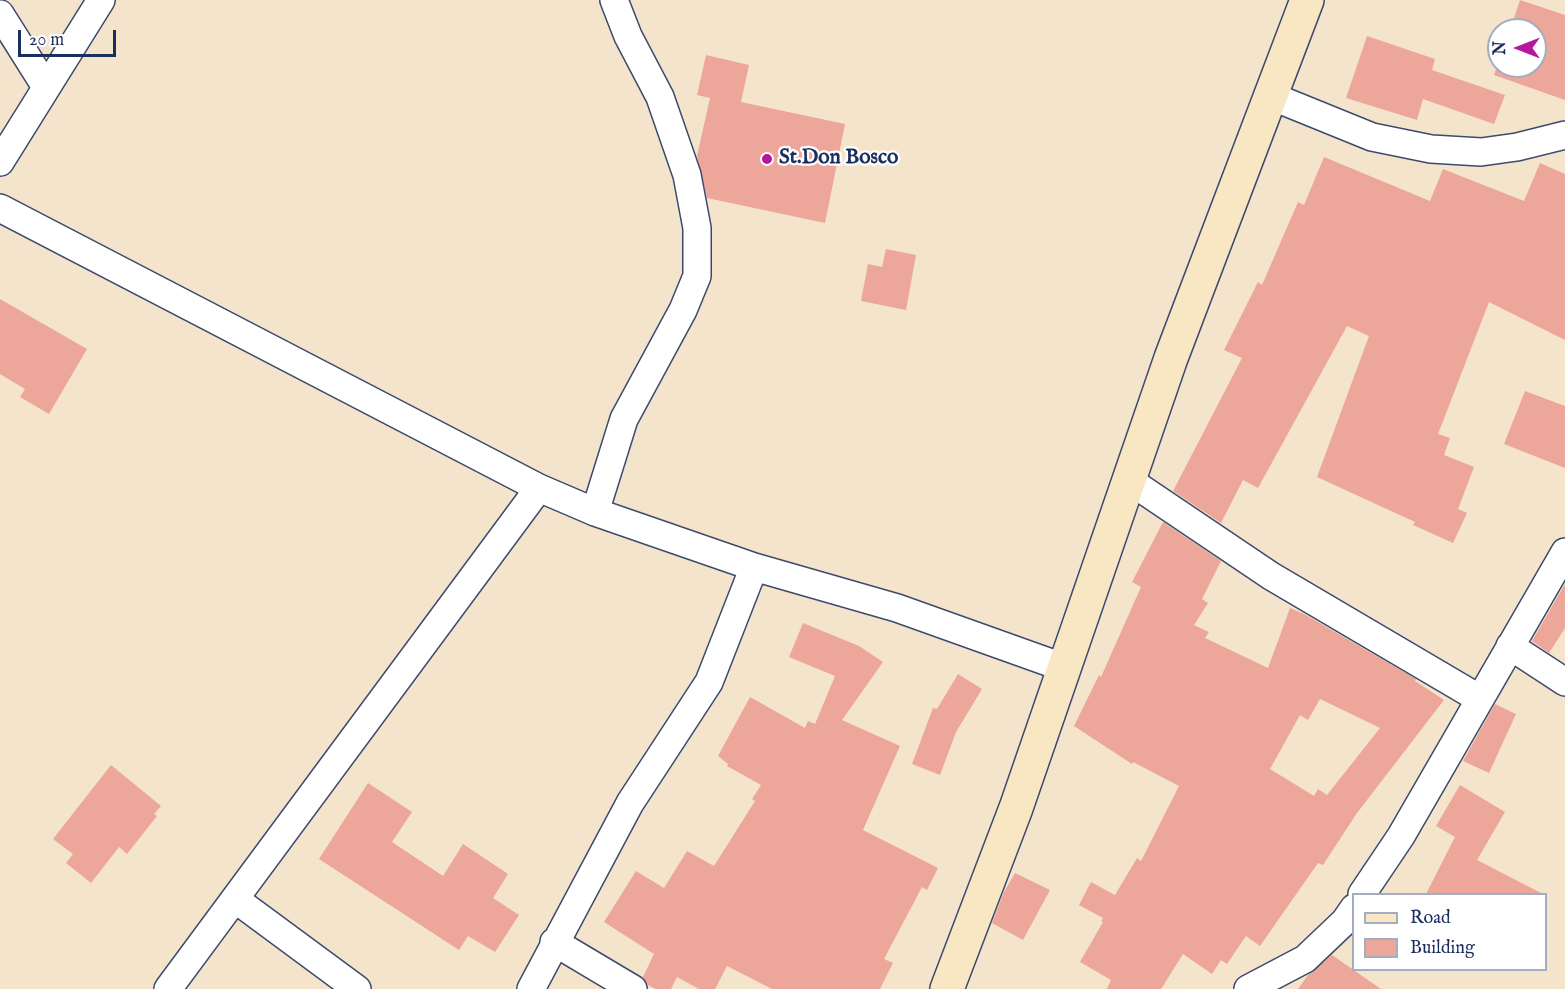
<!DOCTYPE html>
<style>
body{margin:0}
#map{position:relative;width:1565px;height:989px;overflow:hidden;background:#f4e4cb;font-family:"IM FELL English",serif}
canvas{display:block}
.legend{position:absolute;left:1352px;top:893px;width:195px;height:78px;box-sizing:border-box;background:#fff;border:2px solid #a4acbf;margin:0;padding:8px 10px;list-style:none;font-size:18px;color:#1b2f5e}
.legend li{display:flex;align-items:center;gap:12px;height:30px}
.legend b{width:30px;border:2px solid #a4acbf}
.north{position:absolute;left:1487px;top:18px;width:60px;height:60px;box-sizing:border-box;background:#fff;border:2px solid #a4acbf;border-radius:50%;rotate:270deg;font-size:16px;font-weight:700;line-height:24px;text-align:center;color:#1b2f5e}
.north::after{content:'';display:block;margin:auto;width:21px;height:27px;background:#b5179e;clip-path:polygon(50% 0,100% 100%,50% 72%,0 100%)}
.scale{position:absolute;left:18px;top:30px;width:98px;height:27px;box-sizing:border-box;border:3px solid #1b2f5e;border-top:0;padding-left:8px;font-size:18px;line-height:21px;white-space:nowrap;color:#1b2f5e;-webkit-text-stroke:4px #fff;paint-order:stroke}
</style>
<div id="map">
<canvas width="1565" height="989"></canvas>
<ul class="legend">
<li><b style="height:8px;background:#f9e7c3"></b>Road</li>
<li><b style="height:16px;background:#eda69a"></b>Building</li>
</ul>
<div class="north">N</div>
<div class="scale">20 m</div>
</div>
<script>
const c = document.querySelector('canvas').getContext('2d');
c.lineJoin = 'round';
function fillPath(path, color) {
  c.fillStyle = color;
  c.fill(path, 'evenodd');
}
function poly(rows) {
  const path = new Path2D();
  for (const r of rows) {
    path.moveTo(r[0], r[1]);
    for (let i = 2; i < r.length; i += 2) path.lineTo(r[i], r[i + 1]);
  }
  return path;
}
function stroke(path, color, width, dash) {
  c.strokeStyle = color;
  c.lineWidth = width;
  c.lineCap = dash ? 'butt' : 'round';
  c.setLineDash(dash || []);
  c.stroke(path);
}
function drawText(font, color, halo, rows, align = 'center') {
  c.font = font + ' "IM FELL English",serif';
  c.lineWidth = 4.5;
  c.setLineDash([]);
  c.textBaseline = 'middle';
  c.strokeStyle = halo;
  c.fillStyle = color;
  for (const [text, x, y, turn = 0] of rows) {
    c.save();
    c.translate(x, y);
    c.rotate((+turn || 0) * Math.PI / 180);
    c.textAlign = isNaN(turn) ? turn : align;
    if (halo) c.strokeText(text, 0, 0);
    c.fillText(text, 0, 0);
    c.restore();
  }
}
fillPath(poly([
 [1520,0,1565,15,1565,100,1494,75,1499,60,1499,66,1535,66,1535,30,1510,30],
 [1367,36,1435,59,1432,70,1505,95,1494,124,1423,99,1417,120,1346,98],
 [706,55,749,65,741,102,845,124,825,223,707,198,697,156,710,98,697,95],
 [1324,157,1430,201,1443,169,1524,201,1540,163,1565,174,1565,340,1489,302,1438,434,1450,438,1444,455,1474,467,1458,509,1467,513,1453,543,1413,525,1415,522,1317,477,1369,336,1347,326,1258,488,1243,480,1221,523,1173,491,1242,358,1224,350,1258,282,1262,285,1298,202,1304,205],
 [886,249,916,255,906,310,861,301,868,264,882,267],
 [0,299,87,349,49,414,20,397,25,389,0,374],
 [1525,391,1565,406,1565,468,1504,444],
 [1163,522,1221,561,1202,599,1208,603,1194,625,1209,632,1205,638,1268,668,1290,608,1304,614,1416,679,1415,681,1444,700,1357,813,1323,865,1318,863,1260,946,1246,936,1227,964,1221,960,1212,974,1183,954,1161,989,1107,989,1111,980,1080,962,1103,922,1101,921,1103,918,1079,905,1091,882,1115,895,1137,858,1141,861,1179,786,1133,762,1132,764,1074,726,1099,675,1101,677,1141,587,1132,582],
 [1320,699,1380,728,1327,795,1318,789,1314,796,1270,769,1300,715,1308,720],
 [1565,584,1565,628,1549,653,1532,641],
 [803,623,859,646,883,662,842,720,900,746,863,830,938,868,927,890,922,887,884,959,893,963,880,989,772,989,727,966,715,989,699,989,677,977,671,989,656,989,648,985,643,977,654,954,604,922,636,871,664,888,687,851,714,866,755,801,752,799,761,785,727,766,728,764,718,756,750,697,805,728,808,721,815,724,835,676,789,657],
 [958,674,982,689,956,732,940,775,912,764,933,708,937,709],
 [1495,704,1516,714,1489,773,1463,761],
 [111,765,161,806,154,814,157,816,127,854,119,847,91,883,66,863,73,854,53,839],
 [368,783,412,812,392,842,443,876,463,844,508,874,493,898,519,915,495,952,468,936,459,950,319,859],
 [1460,785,1505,812,1477,860,1543,894,1426,894,1455,837,1436,826],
 [1015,873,1050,890,1023,940,992,923,1004,892],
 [1332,955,1381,989,1298,989,1308,975]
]), '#eda69a');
const street = poly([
 [0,14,46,87],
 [1271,96,1372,137,1431,149,1481,152,1517,147,1565,135],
 [0,162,101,0],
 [0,208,539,488,595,512,754,567,897,608,1065,668],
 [1130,481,1271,576,1480,699],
 [595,512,624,419,683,310,697,276,697,228,687,175,660,97,628,36,614,0],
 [1510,646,1565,682],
 [1362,894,1401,836,1565,552],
 [235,899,357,989],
 [554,942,633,989],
 [168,989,539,488],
 [531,989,630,803,709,682,754,567],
 [1248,989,1305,959,1345,921,1354,908]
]);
const secondary = poly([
 [947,989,1016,808,1171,358,1307,0]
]);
stroke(street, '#3c4a6e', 30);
stroke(secondary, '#3c4a6e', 36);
stroke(street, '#fff', 27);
stroke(secondary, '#f9e7c3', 33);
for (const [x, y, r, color] of [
 [767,159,6,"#b5179e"]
]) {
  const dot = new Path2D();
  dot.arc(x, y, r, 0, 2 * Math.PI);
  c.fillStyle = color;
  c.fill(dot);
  stroke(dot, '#fff', 2);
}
drawText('bold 21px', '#1b2f5e', '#fff', [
 ["St.Don Bosco",779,159]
], 'left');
</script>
